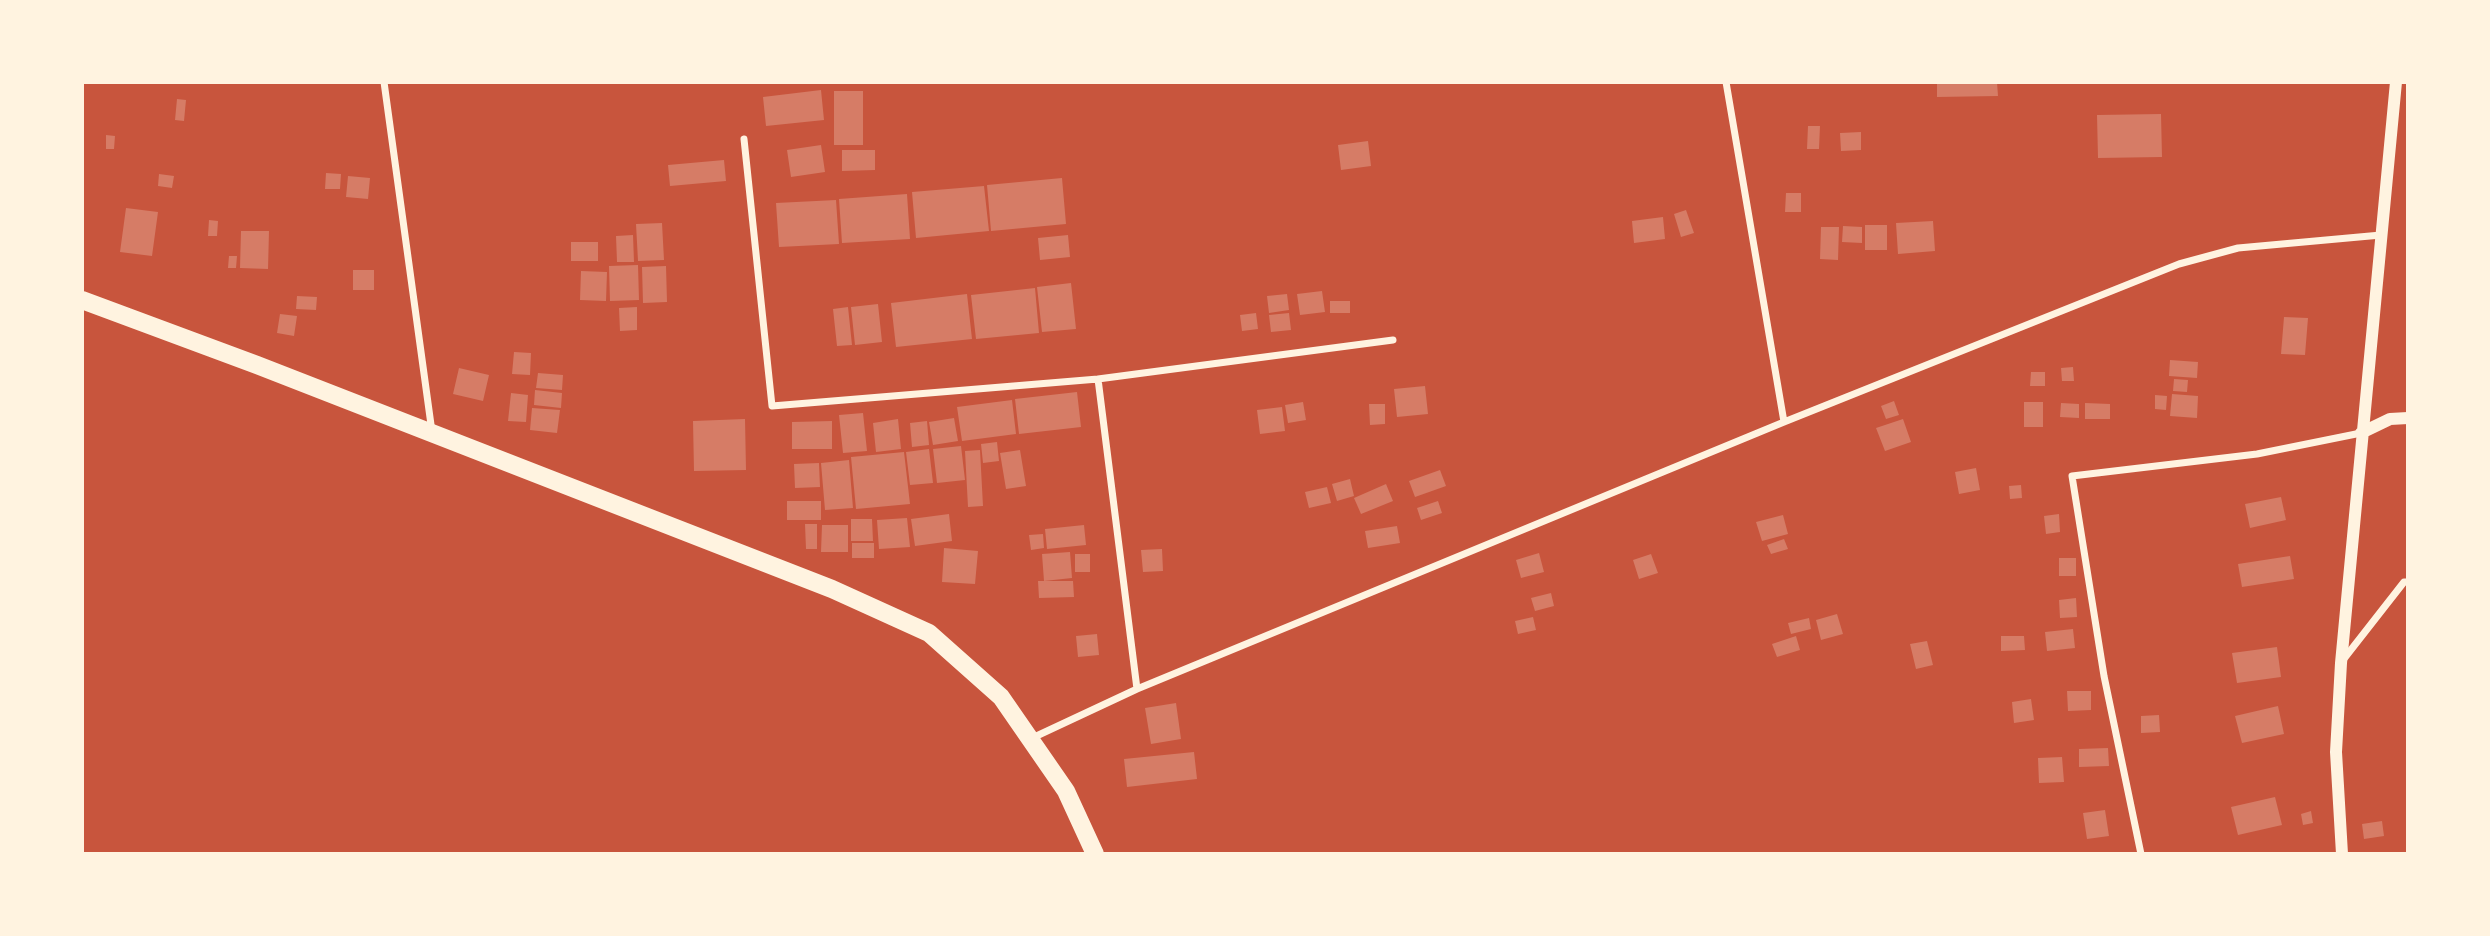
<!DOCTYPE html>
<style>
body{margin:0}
#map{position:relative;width:2490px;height:936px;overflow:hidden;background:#c8553d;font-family:"Public Sans",sans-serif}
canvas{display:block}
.frame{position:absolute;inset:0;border:84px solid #fff3e0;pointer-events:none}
</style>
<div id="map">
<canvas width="2490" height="936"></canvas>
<div class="frame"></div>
</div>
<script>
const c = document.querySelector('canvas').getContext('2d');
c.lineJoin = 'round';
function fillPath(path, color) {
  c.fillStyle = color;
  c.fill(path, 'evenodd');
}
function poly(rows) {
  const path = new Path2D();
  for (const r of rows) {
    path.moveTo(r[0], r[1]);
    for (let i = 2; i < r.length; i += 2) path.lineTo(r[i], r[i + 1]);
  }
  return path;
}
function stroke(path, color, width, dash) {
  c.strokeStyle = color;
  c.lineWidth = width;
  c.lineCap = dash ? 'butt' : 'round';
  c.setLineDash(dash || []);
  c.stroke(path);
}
fillPath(poly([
 [1937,82,1997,82,1998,96,1937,97],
 [821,90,824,120,766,126,763,97],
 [834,91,863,91,863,145,834,145],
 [177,99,186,100,184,121,175,120],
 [2161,114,2162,157,2098,158,2097,115],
 [1808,126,1820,126,1819,149,1807,149],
 [1861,132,1861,150,1841,151,1840,133],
 [106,135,115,136,114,149,106,149],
 [1368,141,1371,166,1341,170,1338,145],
 [821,145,825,172,791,177,787,150],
 [842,150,875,150,875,170,842,171],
 [724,160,726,181,670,186,668,165],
 [326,173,341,174,340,189,325,189],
 [159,174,174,176,172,188,158,186],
 [348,176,370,178,368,199,346,197],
 [1062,178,1066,224,991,231,987,185],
 [984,186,989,231,916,238,912,192],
 [1786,193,1801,193,1801,212,1785,212],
 [907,194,910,239,842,243,839,199],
 [836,200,839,244,779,247,776,203],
 [126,208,158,212,152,256,120,252],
 [1686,210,1694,233,1681,237,1674,214],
 [1663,217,1665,239,1634,243,1632,221],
 [209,220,218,221,217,236,208,236],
 [1933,221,1935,251,1898,254,1896,223],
 [662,223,664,260,638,261,636,224],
 [1865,225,1887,225,1887,250,1865,250],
 [1843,226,1862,227,1862,243,1842,242],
 [1821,227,1839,227,1838,260,1820,259],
 [241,231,269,231,268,269,240,268],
 [633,235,634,262,617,262,616,236],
 [1068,235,1070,257,1040,260,1038,238],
 [571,242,598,242,598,261,571,261],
 [229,256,237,256,236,268,228,268],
 [638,265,639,300,610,301,609,266],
 [666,266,667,302,643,303,642,267],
 [353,270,374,270,374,290,353,290],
 [581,271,607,272,606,301,580,300],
 [1071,283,1076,329,1042,332,1037,287],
 [1035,288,1039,333,976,339,971,295],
 [1322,291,1325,312,1300,315,1297,294],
 [967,294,972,339,896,347,891,303],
 [1287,294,1289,310,1269,313,1267,296],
 [297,296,317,297,316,310,296,309],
 [1330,301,1350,301,1350,313,1330,313],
 [878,304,882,342,855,345,851,307],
 [637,307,637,330,620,331,619,308],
 [848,307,852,345,837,346,833,309],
 [1256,313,1258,329,1242,331,1240,315],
 [1289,313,1291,330,1271,332,1269,315],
 [280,314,297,316,294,336,277,333],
 [2284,317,2308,318,2305,355,2281,354],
 [514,352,531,353,530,375,512,374],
 [2170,360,2198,362,2197,378,2169,376],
 [2073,367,2074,381,2062,381,2061,368],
 [459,368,489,375,483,401,453,394],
 [2031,372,2045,372,2045,386,2030,386],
 [538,373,563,375,562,390,536,388],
 [2174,379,2188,380,2187,392,2173,391],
 [1425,386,1428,414,1397,417,1394,389],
 [535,390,562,393,561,408,534,405],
 [1077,392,1081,427,1019,434,1015,399],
 [511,393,528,395,526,422,508,421],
 [2172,394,2198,396,2197,418,2170,416],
 [2155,395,2167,396,2166,410,2155,409],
 [1012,400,1016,434,962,441,957,407],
 [1894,401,1899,415,1886,419,1881,406],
 [1303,402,1306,420,1288,423,1285,405],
 [2024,402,2043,402,2043,427,2024,427],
 [2061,403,2079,404,2079,418,2060,417],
 [2085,403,2110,404,2110,419,2085,419],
 [1369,404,1385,404,1385,424,1370,425],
 [1282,407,1285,431,1260,434,1257,410],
 [532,408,560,410,557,433,530,430],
 [863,413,867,451,843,453,839,415],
 [954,418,958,441,933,445,929,422],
 [745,419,746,470,694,471,693,421],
 [898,419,901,449,876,452,873,423],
 [1903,419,1911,442,1885,451,1876,428],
 [832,421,832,449,792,449,792,422],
 [927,421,929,445,912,447,910,423],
 [997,442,999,461,983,463,981,444],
 [961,446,965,480,937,483,933,449],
 [929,449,933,483,910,485,906,452],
 [980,450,983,506,968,507,965,451],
 [1020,450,1026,486,1006,489,1000,453],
 [904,452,910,504,856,509,851,457],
 [849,460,853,508,825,510,821,463],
 [819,463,820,487,795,488,794,464],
 [1976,468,1980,490,1959,494,1955,472],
 [1440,470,1446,486,1415,497,1409,481],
 [1350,479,1354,496,1337,501,1332,484],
 [1386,484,1393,501,1361,514,1354,498],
 [2021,485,2022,498,2010,499,2009,486],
 [1327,487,1331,503,1309,508,1305,492],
 [2281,497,2286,520,2250,528,2245,504],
 [787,501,821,501,821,520,787,520],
 [1438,501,1442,513,1421,520,1417,508],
 [949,514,952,541,915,546,911,519],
 [2059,514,2060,532,2046,534,2044,516],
 [1783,515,1788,534,1762,541,1756,522],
 [907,518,910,547,879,549,877,520],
 [851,519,872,519,873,541,851,541],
 [805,524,817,524,817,549,806,549],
 [822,525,848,525,848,552,821,552],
 [1084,525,1086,545,1047,549,1045,529],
 [1397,526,1400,543,1368,548,1365,531],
 [1043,534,1044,548,1031,550,1029,535],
 [1784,539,1788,549,1771,554,1767,545],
 [852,543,874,543,874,558,852,558],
 [944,548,978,551,975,584,942,582],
 [1162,549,1163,571,1143,572,1141,550],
 [1070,552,1072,578,1044,581,1042,554],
 [1539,553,1544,572,1521,578,1516,560],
 [1075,554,1090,554,1090,572,1075,572],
 [1651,554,1658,573,1639,579,1633,560],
 [2290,556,2294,579,2242,587,2238,564],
 [2059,558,2076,558,2076,576,2059,576],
 [1038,581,1073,581,1074,597,1039,598],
 [1551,593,1554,606,1535,611,1531,598],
 [2076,598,2077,617,2060,618,2059,600],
 [1837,614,1843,634,1821,640,1816,620],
 [1533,617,1536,630,1518,634,1515,621],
 [1809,618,1811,629,1791,634,1788,623],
 [2073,629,2075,648,2047,651,2045,632],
 [1097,634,1099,655,1078,657,1076,636],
 [1796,636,1800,650,1777,657,1772,644],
 [2001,636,2024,636,2025,650,2001,651],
 [1927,641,1933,665,1916,669,1910,644],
 [2277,647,2281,677,2237,683,2232,653],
 [2067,691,2091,691,2091,710,2068,711],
 [2031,699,2034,720,2014,723,2012,702],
 [1176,703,1181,739,1151,744,1145,708],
 [2278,706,2284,734,2242,743,2235,716],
 [2159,715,2160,732,2141,733,2141,716],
 [2108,748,2109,766,2079,767,2079,749],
 [1194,752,1197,779,1127,787,1124,759],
 [2062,757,2064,782,2039,783,2038,758],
 [2275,797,2282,825,2238,835,2231,807],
 [2105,810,2109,836,2087,839,2083,813],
 [2311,811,2313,823,2303,825,2301,814],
 [2382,821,2384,836,2364,839,2362,824]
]), '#d67c66');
stroke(poly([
 [384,82,432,432],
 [1726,82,1784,422],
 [744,139,772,406,1098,379],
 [2343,660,2404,582,2408,582],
 [1137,689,1098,379,1393,340],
 [1030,739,1137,689,1784,422,2179,264,2238,248,2381,235],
 [2141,854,2104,676,2072,476,2257,454,2361,433]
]), '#fff3e0', 7);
stroke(poly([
 [2361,433,2390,419,2408,418],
 [2342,854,2336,752,2341,663,2396,82]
]), '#fff3e0', 12);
stroke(poly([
 [82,300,257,365,832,589,929,633,1001,697,1066,791,1095,854]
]), '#fff3e0', 18);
</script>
